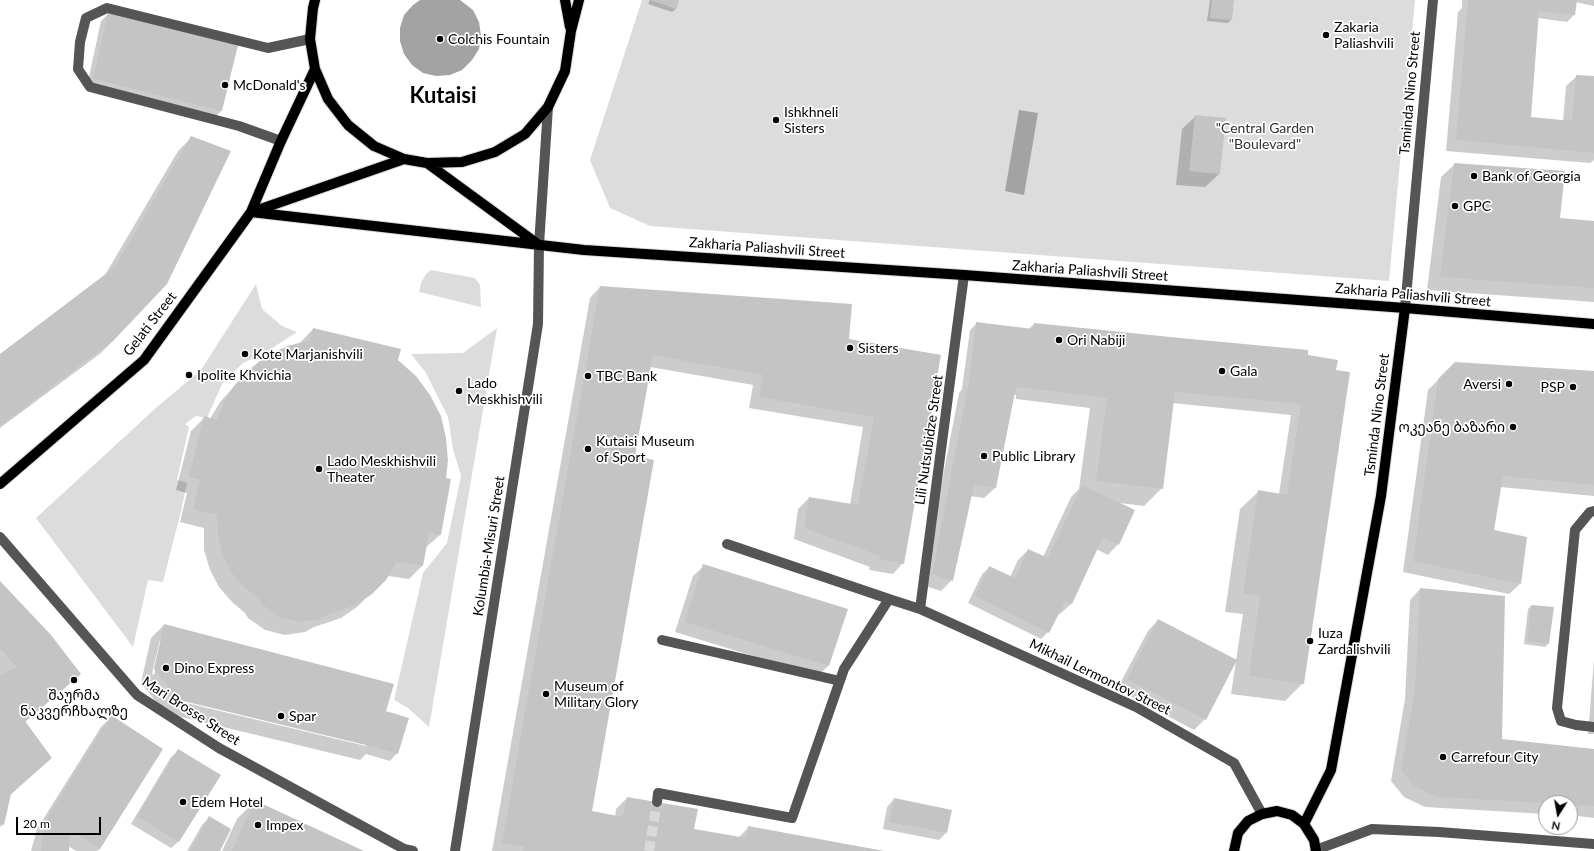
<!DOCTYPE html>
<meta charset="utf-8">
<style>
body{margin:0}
#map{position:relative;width:1594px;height:851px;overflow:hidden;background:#fff;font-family:Lato,sans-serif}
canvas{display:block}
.north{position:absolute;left:1538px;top:795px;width:40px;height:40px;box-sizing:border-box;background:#fff;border:1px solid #999;border-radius:50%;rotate:191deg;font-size:11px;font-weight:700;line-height:16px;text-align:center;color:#000}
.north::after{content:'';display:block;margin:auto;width:14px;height:18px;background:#000;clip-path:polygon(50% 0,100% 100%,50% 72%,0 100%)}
.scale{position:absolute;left:16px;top:817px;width:85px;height:18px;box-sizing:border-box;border:2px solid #000;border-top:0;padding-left:5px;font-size:12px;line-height:14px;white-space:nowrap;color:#000;-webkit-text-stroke:3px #fff;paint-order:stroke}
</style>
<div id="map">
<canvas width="1594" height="851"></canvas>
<div class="north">N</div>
<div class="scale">20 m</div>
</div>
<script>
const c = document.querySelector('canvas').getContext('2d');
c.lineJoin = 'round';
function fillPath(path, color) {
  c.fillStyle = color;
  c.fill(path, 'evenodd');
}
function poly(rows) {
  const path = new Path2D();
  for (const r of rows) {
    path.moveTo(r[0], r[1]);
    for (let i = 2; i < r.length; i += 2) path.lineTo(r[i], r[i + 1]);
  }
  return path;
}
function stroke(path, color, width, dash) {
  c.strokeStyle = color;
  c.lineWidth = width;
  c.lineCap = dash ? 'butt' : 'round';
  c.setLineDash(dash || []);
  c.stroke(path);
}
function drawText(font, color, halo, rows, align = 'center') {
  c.font = font + ' Lato,"Noto Sans Georgian",sans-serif';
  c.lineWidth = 3.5;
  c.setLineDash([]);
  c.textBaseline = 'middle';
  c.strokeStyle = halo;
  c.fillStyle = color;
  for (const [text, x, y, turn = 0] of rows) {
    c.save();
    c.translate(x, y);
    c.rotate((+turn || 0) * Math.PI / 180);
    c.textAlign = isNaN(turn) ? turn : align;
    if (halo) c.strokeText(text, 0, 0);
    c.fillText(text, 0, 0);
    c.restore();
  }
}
fillPath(poly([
 [642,0,1415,0,1389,281,650,226,610,208,590,160],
 [431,270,475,278,480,285,481,307,419,292,421,283,426,274],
 [256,284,262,309,282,326,297,332,263,354,243,363,222,384,207,418,196,416,185,424,189,427,177,480,187,483,181,511,163,582,148,580,133,647,36,518,157,407,201,370],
 [497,328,429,727,408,708,394,700,423,573,447,543,461,476,453,449,448,417,426,373,411,354,463,353]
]), '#dcdcdc');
fillPath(poly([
 [420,0,460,0,473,10,479,22,481,36,479,49,472,60,462,70,450,75,436,76,423,73,412,65,404,54,400,41,400,28,404,15,413,5],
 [1019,110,1038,113,1024,195,1005,191]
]), '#a3a3a3');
fillPath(poly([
 [650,0,678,0,676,9,672,12,648,4],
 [1210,0,1233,0,1231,20,1228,23,1207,21],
 [1462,0,1594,0,1594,6,1575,2,1574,15,1567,22,1538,18,1530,118,1563,121,1566,86,1577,76,1594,77,1594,160,1590,163,1446,151,1458,12,1463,7,1462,7],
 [108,14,237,45,221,111,214,118,87,86,101,21],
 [1196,116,1225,119,1219,174,1205,187,1176,185,1182,129],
 [192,137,115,339,101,353,0,428,0,355,105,275,178,151],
 [1455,164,1559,219,1594,222,1594,302,1427,290,1441,177],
 [600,287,848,340,940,355,903,563,893,574,869,570,870,567,794,539,798,509,809,498,850,505,863,427,749,408,753,385,650,367,634,457,591,812,615,817,616,809,627,798,693,830,738,838,749,827,883,851,492,851,590,298],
 [977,323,1029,329,1034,324,1307,351,1303,683,1285,701,1231,694,1243,614,1225,612,1240,509,1259,491,1279,494,1291,415,1172,403,1162,488,1144,506,1119,503,1118,544,1108,555,1096,549,1071,604,1060,614,1058,613,1048,632,1041,639,968,603,982,574,990,567,1010,577,1018,560,1028,550,1043,557,1071,497,1079,489,1090,408,1016,399,1016,395,1014,395,995,488,984,498,970,496,952,580,941,591,922,585,959,393,962,389,970,330],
 [313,329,397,361,440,535,425,548,422,566,409,579,388,576,357,607,341,618,314,627,305,632,285,635,265,630,248,618,245,613,232,602,219,587,210,570,204,550,204,528,180,522,187,493,176,490,191,431,204,418,210,419,220,402,249,370,299,344],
 [1455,363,1594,372,1594,496,1500,487,1493,531,1526,538,1520,584,1509,594,1403,572,1428,390],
 [704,566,846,610,828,666,818,676,675,632,693,576],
 [0,582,79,674,66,687,25,722,51,758,9,796,3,824,0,827],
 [1420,589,1501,740,1594,750,1594,818,1570,815,1570,803,1546,803,1546,814,1425,807,1404,797,1391,781,1405,699,1410,600],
 [1531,606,1548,644,1545,647,1524,644,1528,609],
 [1158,620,1205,719,1194,730,1117,689,1148,631],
 [164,625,383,714,397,753,390,761,366,754,360,760,165,713,141,683,151,638],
 [160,640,162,640,154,675,152,674],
 [174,698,366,744,366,746,174,700],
 [1594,659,1594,734,1588,734],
 [111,717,100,849,97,851,76,851,68,846,68,851,31,851,37,829,101,727],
 [179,750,179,841,171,848,131,824,171,757],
 [894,799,946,833,939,840,883,829,887,807],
 [255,801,362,851,222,851,237,819],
 [209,818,219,851,187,851,202,825]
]), '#0003');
fillPath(poly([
 [650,0,679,0,676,9],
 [1212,0,1234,0,1232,20,1210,18],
 [1468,0,1577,0,1575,15,1539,11,1531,117,1572,121,1576,75,1594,76,1594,153,1456,140],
 [108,13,238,45,222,111,93,79],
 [1195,115,1226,118,1220,174,1189,171],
 [191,136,231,151,167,284,115,339,0,426,0,354,115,267],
 [1454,163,1565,171,1560,218,1594,221,1594,288,1440,277],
 [600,286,852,304,849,339,941,355,904,564,879,559,880,556,804,528,809,497,858,505,874,417,759,397,763,375,653,355,635,456,654,460,592,811,623,817,627,797,698,809,694,829,746,838,748,826,884,851,523,851,524,847,502,843],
 [976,322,1033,329,1034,323,1180,338,1308,350,1308,355,1338,360,1336,370,1350,372,1304,684,1249,676,1260,596,1243,594,1258,490,1287,495,1301,404,1175,392,1163,489,1096,481,1107,398,1016,387,996,488,974,485,953,581,932,574,969,381],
 [313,328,401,349,398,360,416,376,430,395,441,416,446,438,448,461,446,478,451,479,441,535,429,533,423,566,397,562,386,580,372,594,356,605,329,614,320,619,299,622,278,617,262,604,259,599,245,588,232,573,223,556,218,536,217,515,193,509,200,480,189,477,204,416,217,420,222,407,233,387,249,370,267,355,288,346,310,340],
 [1455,362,1594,371,1594,485,1503,476,1494,530,1527,537,1521,584,1413,561,1438,379],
 [1082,485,1135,510,1119,545,1103,537,1072,604,1065,602,1049,633,975,596,989,566,1015,578,1028,549,1048,558],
 [703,564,848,609,829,666,685,622],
 [0,581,51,635,81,674,25,721,52,758,11,794,4,825,0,824,0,675,17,667,0,649],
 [1420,588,1505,596,1502,739,1594,749,1594,806,1570,805,1570,803,1546,803,1436,797,1414,786,1401,770,1415,688],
 [1531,605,1554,607,1549,644,1527,641],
 [1158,619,1237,660,1206,720,1127,679],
 [164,624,394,684,386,711,409,718,398,754,374,747,179,700,154,669],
 [111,715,163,749,100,849,70,830,69,851,41,851,42,836,47,818],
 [178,749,221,775,179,842,137,816],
 [894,798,952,810,947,833,889,822],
 [254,800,364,851,232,851],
 [209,816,231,829,220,851,190,851]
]), '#c4c4c4');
stroke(poly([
 [649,851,657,802]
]), '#d9d9d9', 10, [10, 5]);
const major = poly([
 [315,0,313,8,310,39,315,69,328,99,348,125,374,146,404,159,427,163,462,162,495,152,525,134,548,107,565,71,571,31,579,0],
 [565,0,570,27],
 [427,163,539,245],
 [255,211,404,159],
 [251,212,584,250,964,275,1405,308,1594,324],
 [0,484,144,360,251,212,281,141,315,69],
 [1304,824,1331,770,1381,496,1405,308],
 [1234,851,1238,833,1248,821,1262,814,1277,811,1292,815,1304,824,1314,840,1316,851]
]);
stroke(major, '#dbdbdb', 12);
stroke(poly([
 [281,141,239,126,90,87,78,69,80,42,86,18,107,8,268,48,310,39],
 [1405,308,1433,0],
 [1594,511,1590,512,1575,530,1557,708,1561,721,1576,725,1594,727],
 [0,537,137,695,219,748,404,849,413,851],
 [727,544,889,599],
 [920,609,964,275],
 [662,640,840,681],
 [657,802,658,793,792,818,844,669,889,599,920,609,1136,707,1234,763,1262,814],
 [1316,850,1372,829,1439,832,1594,844],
 [455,851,538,324,539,245,548,107]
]), '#555', 10);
stroke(major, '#000', 10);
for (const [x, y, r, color] of [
 [1326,35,4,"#000"],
 [440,39,4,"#000"],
 [225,85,4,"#000"],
 [776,120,4,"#000"],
 [1474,176,4,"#000"],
 [1455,206,4,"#000"],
 [1059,340,4,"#000"],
 [850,348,4,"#000"],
 [245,354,4,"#000"],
 [1222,371,4,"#000"],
 [189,375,4,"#000"],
 [588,376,4,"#000"],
 [1509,384,4,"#000"],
 [1573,387,4,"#000"],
 [459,391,4,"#000"],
 [1513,427,4,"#000"],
 [588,449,4,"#000"],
 [984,456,4,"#000"],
 [319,469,4,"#000"],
 [1310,641,4,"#000"],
 [166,668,4,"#000"],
 [74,680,4,"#000"],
 [546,694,4,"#000"],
 [281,716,4,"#000"],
 [1443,757,4,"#000"],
 [183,802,4,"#000"],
 [258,825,4,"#000"]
]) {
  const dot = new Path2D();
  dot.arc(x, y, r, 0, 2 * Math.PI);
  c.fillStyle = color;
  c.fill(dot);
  stroke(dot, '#fff', 1.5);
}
drawText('14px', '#000', '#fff', [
 ["Zakaria",1334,27],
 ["Paliashvili",1334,43],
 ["Colchis Fountain",448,39],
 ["McDonald's",233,85],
 ["Ishkhneli",784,112],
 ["Sisters",784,128],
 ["Bank of Georgia",1482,176],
 ["GPC",1463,206],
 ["Ori Nabiji",1067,340],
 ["Sisters",858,348],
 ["Kote Marjanishvili",253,354],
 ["Gala",1230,371],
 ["Ipolite Khvichia",197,375],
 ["TBC Bank",596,376],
 ["Lado",467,383],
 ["Meskhishvili",467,399],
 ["Aversi",1501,384,"right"],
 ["PSP",1565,387,"right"],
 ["ოკეანე ბაზარი",1505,427,"right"],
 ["Kutaisi Museum",596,441],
 ["of Sport",596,457],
 ["Public Library",992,456],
 ["Lado Meskhishvili",327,461],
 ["Theater",327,477],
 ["Iuza",1318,633],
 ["Zardalishvili",1318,649],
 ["Dino Express",174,668],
 ["Museum of",554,686],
 ["Military Glory",554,702],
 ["შაურმა",74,695,"center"],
 ["ნაკვერჩხალზე",74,711,"center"],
 ["Spar",289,716],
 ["Carrefour City",1451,757],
 ["Edem Hotel",191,802],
 ["Impex",266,825]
], 'left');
drawText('14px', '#000', '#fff', [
 ["Tsminda Nino Street",1410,93,-85],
 ["Zakharia Paliashvili Street",767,248,4],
 ["Zakharia Paliashvili Street",1090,271,4],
 ["Zakharia Paliashvili Street",1413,295,5],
 ["Gelati Street",150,324,-52],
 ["Tsminda Nino Street",1377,415,-83],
 ["Lili Nutsubidze Street",929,440,-82],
 ["Kolumbia-Misuri Street",489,546,-81],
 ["Mikhail Lermontov Street",1100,677,26],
 ["Mari Brosse Street",191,711,33]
]);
drawText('14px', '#333', '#fff', [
 ["\"Central Garden",1265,128],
 ["\"Boulevard\"",1265,144]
]);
drawText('bold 22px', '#000', '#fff', [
 ["Kutaisi",443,96]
]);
</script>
